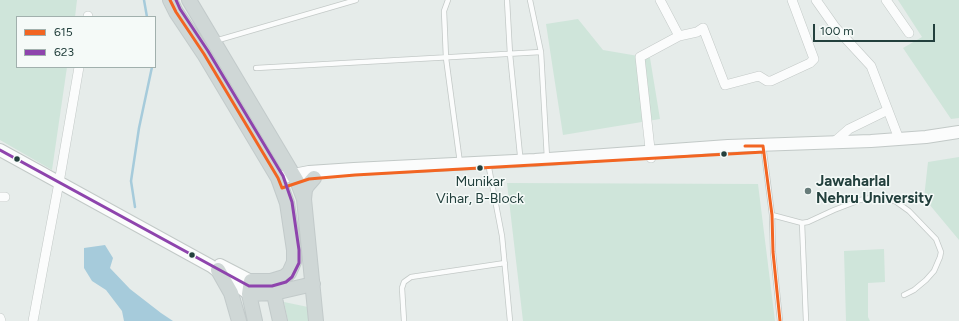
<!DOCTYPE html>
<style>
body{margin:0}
#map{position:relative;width:959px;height:321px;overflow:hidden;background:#e6ecea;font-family:Figtree,sans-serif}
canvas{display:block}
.legend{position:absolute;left:16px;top:16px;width:140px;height:52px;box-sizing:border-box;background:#f5faf8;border:1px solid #a1b0ad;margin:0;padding:5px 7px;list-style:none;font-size:12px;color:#23403d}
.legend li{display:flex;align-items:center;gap:8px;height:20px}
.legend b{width:20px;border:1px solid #a1b0ad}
.scale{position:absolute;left:813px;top:24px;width:122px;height:18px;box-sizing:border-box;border:2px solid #23403d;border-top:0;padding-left:5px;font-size:12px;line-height:14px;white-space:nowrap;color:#23403d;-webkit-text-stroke:3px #f5faf8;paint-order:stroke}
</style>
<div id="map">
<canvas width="959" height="321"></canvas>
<ul class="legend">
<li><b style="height:5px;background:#f26522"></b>615</li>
<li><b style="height:5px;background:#8e44ad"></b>623</li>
</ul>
<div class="scale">100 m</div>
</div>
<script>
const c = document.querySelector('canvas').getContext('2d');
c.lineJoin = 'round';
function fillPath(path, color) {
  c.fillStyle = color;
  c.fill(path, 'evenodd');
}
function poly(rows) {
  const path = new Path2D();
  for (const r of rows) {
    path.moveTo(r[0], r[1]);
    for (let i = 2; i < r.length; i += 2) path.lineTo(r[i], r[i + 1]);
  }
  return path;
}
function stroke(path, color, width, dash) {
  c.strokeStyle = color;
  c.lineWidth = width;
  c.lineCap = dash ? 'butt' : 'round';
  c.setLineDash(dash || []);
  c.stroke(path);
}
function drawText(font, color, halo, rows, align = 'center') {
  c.font = font + ' Figtree,sans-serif';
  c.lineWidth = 3;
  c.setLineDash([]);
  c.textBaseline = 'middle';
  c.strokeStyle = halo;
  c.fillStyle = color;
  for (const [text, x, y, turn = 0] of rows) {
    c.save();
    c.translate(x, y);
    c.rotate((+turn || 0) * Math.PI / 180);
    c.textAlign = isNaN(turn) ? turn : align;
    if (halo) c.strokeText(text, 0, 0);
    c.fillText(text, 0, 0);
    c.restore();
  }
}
fillPath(poly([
 [0,0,77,0,75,17,17,17,17,67,67,67,52,170,0,140],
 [898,0,959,0,959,118,951,119,903,48,922,37],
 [578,19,603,50,650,58,660,119,563,135,546,24],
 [959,157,959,240,924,198,928,162],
 [507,183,758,184,775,321,523,321],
 [884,249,885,282,868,283,868,317,870,321,846,321,844,251],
 [284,302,308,307,309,321,288,321]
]), '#cfe5da');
fillPath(poly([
 [105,245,113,258,110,268,130,289,161,313,173,321,124,321,122,311,106,290,92,281,84,268,84,248]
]), '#a6cbdb');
stroke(poly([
 [144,0,147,17],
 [135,207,131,181,139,128,152,67]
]), '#a6cbdb', 2.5);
const lane = poly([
 [448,0,444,11,446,58,460,163],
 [507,0,510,54,520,155],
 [530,0,541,52,547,158],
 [215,41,356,0],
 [256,68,541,52],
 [764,152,772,215,773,252,780,321],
 [489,168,502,236,510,321],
 [772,215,802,223,808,222,834,210,860,200,871,198,881,198,895,201,909,211,936,239,941,252,940,257,934,271,926,280,914,290,904,295],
 [802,223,806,321],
 [404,321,402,288,404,282,411,277,505,263]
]);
const street = poly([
 [660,0,679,36],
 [816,0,835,27,871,66,899,139],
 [886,0,909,33],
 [88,17,88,16],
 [833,143,849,129,888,110],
 [651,158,640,57,679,36,697,32,703,28,725,85,759,76,767,81,771,81,810,63,814,59,792,0],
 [0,197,5,197],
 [0,318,1,321],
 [33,321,60,177,79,67]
]);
const secondary = poly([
 [0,150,211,266,249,294],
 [278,178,309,172,354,169,535,160,728,146,871,141,926,137,959,132],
 [220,265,251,281]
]);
const primary = poly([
 [170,0,176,12,204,54,278,178,287,203,294,250,294,262,289,273,284,277,271,281,251,281,249,294,255,321],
 [189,0,298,183,304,199],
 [314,178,307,186,305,190,304,199,316,321],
 [218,270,231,293,239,321],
 [272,285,280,321],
 [249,294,274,293,313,284]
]);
stroke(lane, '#c3c9c7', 6);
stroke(street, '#c3c9c7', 10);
stroke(secondary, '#c2c9c7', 14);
stroke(primary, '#c2caca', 16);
stroke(lane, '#fbfcfc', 4.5);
stroke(street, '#fbfcfc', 9);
stroke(secondary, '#fbfcfc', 12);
stroke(primary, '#cfd7d6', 14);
stroke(poly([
 [170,0,176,12,204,54,278,178,282,188,309,179,355,175,764,152],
 [745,146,763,146,772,215,773,252,780,321]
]), '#f26522', 3);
stroke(poly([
 [0,150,249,286,272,286,286,282,292,277,299,263,299,250,292,202,283,176,208,51,180,9,176,0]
]), '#8e44ad', 3);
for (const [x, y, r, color] of [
 [724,154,3.5,"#23403d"],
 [17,159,3.5,"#23403d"],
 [480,168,3.5,"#23403d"],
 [808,191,4,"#677c7a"],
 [192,255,3.5,"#23403d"]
]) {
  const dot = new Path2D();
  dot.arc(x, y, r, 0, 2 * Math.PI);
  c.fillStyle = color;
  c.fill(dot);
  stroke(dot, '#f5faf8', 1.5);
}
drawText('14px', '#23403d', '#f5faf8', [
 ["Munikar",480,182],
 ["Vihar, B-Block",480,199]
]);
drawText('bold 15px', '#23403d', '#f5faf8', [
 ["Jawaharlal",816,182],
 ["Nehru University",816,199]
], 'left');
</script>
